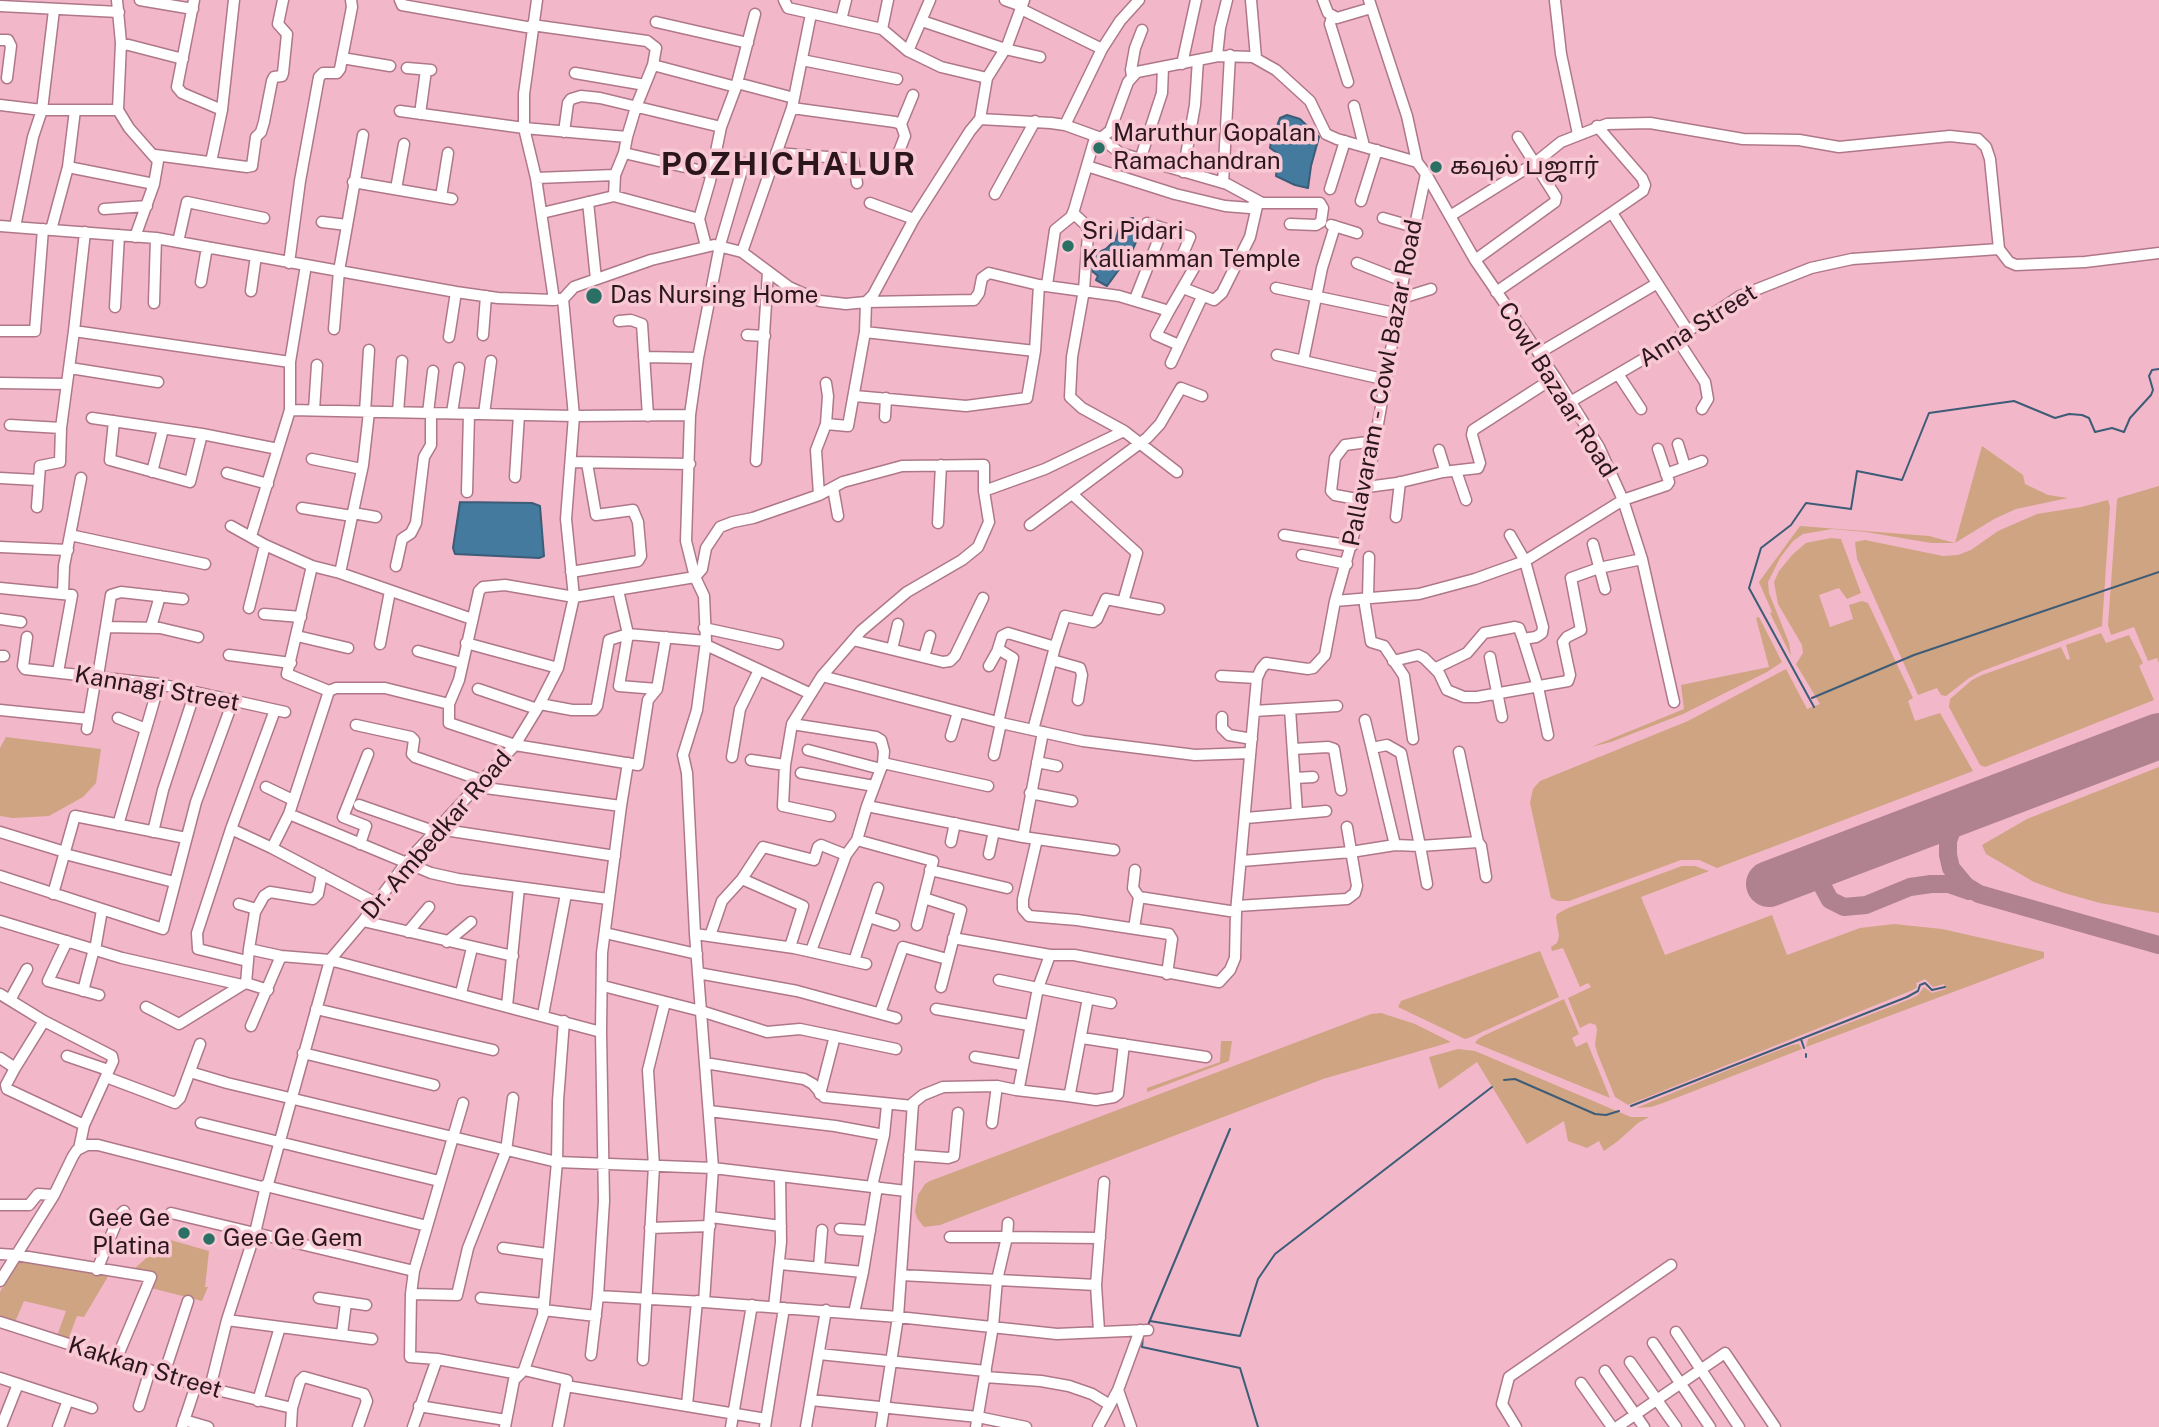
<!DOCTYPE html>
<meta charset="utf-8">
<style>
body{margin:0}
canvas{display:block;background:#f2b7c8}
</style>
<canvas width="2159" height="1427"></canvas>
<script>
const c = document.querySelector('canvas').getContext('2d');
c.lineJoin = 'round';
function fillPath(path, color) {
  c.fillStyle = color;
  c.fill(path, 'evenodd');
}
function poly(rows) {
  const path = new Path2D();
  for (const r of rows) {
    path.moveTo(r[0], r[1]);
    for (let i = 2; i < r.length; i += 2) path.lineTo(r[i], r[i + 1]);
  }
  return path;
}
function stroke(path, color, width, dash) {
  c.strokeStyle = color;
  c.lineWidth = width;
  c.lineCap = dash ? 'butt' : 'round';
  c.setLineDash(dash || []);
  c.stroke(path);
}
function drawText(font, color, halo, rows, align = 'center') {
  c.font = font + ' "Public Sans","Noto Sans Tamil",sans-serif';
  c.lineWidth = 7;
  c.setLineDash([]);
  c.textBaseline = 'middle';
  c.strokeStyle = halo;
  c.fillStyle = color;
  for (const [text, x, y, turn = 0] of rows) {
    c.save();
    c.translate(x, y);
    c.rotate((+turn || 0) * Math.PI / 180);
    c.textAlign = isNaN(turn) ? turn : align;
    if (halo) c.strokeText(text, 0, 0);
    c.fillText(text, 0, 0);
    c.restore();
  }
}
fillPath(poly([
 [1982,446,2023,475,2025,484,2048,495,2068,498,2016,509,1994,519,1955,543,1931,543,1866,532,1832,529,1803,534,1793,541,1780,558,1768,582,1769,593,1789,643,1791,656,1770,613,1772,612,1759,582,1800,526,1929,536,1955,543],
 [2159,486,2159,663,2157,658,2148,661,2134,627,2111,635,2108,625,2117,500,2118,498],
 [2108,500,2110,507,2102,626,1982,671,1969,678,1946,696,1941,695,1937,688,1918,695,1857,559,1855,542,1865,540,1943,556,1958,555,1971,550,1998,531,2037,514,2081,507],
 [1831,538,1841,539,1861,593,1847,599,1839,588,1819,595,1830,627,1853,619,1849,605,1862,601,1868,603,1913,698,1908,701,1915,721,1940,713,1973,771,1717,868,1699,860,1681,860,1569,901,1558,901,1551,898,1530,803,1533,789,1540,781,1688,721,1786,669,1807,709,1820,704,1796,664,1803,653,1802,645,1778,604,1774,582,1779,571,1793,554,1806,543],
 [1759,617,1782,662,1767,672,1683,714,1611,742,1591,747,1684,709,1681,685,1769,667,1756,618],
 [2101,633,2106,643,2129,635,2143,663,2139,666,2154,700,1985,767,1980,765,1949,707,1950,699,1972,680,1982,675,2061,647,2067,660,2070,659,2066,645],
 [6,737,101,749,96,783,83,797,49,816,13,818,0,816,0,748],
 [2159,767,2159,913,2100,903,2064,893,2034,882,1986,854,1982,845,2027,819],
 [1682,866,1695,866,1709,871,1641,897,1665,955,1772,915,1787,955,1860,928,1894,924,1942,929,2044,952,2044,958,1806,1047,1808,1039,1910,999,1918,995,1924,987,1932,993,1946,989,1944,984,1933,987,1925,979,1919,982,1916,983,1917,987,1913,990,1628,1105,1615,1097,1598,1055,1595,1045,1597,1030,1596,1025,1590,1023,1580,1028,1568,998,1591,987,1588,983,1580,987,1563,948,1552,951,1551,947,1557,943,1559,936,1556,918,1557,914,1568,908],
 [1540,951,1559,997,1471,1037,1465,1039,1398,1007,1401,1001],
 [1564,999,1579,1034,1572,1038,1576,1047,1587,1042,1610,1098,1475,1043,1478,1039,1485,1035],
 [1381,1013,1415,1024,1451,1042,1323,1079,940,1225,924,1227,917,1218,915,1211,918,1195,925,1184,930,1181,1371,1014],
 [1221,1041,1232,1041,1229,1061,1147,1092,1147,1088,1220,1062],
 [1799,1044,1802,1049,1663,1103,1651,1107,1636,1108,1733,1068,1792,1045],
 [1458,1049,1475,1051,1631,1117,1649,1117,1638,1123,1618,1141,1604,1151,1599,1141,1587,1148,1568,1141,1564,1121,1527,1144,1477,1062,1439,1089,1429,1057],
 [167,1239,209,1251,205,1287,208,1287,202,1301,151,1288,155,1276,133,1270],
 [21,1260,110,1273,84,1317,77,1316,68,1340,57,1336,66,1311,24,1301,15,1322,0,1317,0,1292,14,1266]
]), '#cfa482');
const water = poly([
 [1287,115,1300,119,1319,137,1311,166,1308,188,1295,185,1276,176,1277,165,1280,161,1277,153,1270,148,1271,141,1280,118,1287,115],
 [1133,218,1140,223,1142,229,1131,253,1107,286,1096,280,1098,276,1092,271,1093,263,1097,253,1106,249,1116,239,1120,224,1124,220,1133,218],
 [460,502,532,503,540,506,544,556,539,558,455,554,453,548,460,502]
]);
fillPath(water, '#437a9e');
stroke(water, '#3c5c77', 2);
stroke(poly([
 [1812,698,1914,655,2159,572],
 [1814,707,1749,588,1761,548,1791,525,1806,503,1851,509,1857,471,1902,480,1929,413,2014,401,2055,418,2069,414,2082,415,2089,418,2095,432,2112,428,2124,432,2130,418,2151,395,2153,390,2149,376,2152,370,2159,369],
 [1801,1039,1804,1048],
 [1806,1054,1806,1057],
 [1504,1080,1515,1079,1595,1114,1606,1115,1619,1111],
 [1631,1106,1907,997,1918,991,1920,985,1925,983,1932,990,1945,987],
 [1150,1321,1240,1336,1258,1279,1275,1254,1492,1087],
 [1148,1325,1230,1129],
 [1143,1336,1142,1347,1240,1368,1258,1427]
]), '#3c5c77', 2);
stroke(poly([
 [1971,808,1953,827,1948,841,1948,855,1951,868,1966,886,1979,894,2159,945],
 [1834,859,1824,870,1823,887,1830,900,1844,907,1866,905,1910,887,1931,884,1949,884,1969,891]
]), '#b0818f', 18);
stroke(poly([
 [1769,884,2159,736]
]), '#b0818f', 46);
const minor = poly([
 [117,0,121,43,118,110,129,128,158,161,154,184,135,237],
 [140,0,193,9],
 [194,0,177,87,182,93,222,110],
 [400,0,402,5,532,28],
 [537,0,524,94,524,128,536,178,554,300,559,299],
 [784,0,788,8,882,29,908,51,941,67,987,78],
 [1005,0,1022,6],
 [1251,0,1256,58],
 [1323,0,1328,13,1337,18,1371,8],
 [1369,0,1407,116,1417,162],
 [1555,1,1561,54,1578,134],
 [0,6,119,12],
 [1021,9,1102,49],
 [1332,17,1330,24,1348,82],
 [841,20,846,0],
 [922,21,1005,49,1040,57],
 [656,22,748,43],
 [532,25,647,41,656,48,653,65,636,107,627,137,624,153,615,175,614,196],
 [882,29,888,0],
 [0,40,8,40,11,46,7,78],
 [121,43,183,59],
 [908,51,930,0],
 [1217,56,1220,28,1227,0],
 [342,58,390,66],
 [802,60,897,79],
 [1182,64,1196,0],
 [653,65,736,87],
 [407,68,431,70],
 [575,73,645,85],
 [1132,76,1131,70,1135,48,1142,30],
 [737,83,794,98],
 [0,105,42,110,118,110],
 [1354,106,1364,146],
 [792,108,895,122,901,124,905,136,898,154],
 [400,111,524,128,627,137],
 [420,114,426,70],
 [980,119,987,78,1007,46,1024,0],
 [901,124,913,95],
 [1065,125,1102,49,1120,21,1139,0],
 [564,132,568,103,571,99,581,96,600,98,721,127],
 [1101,138,1120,153,1227,184,1262,203,1320,203,1323,208,1321,222],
 [624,153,711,173],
 [776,153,853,159,857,183],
 [155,155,247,167,252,166,256,137,261,132,264,122,272,81,274,77,282,76,283,73,287,34,278,24,283,0],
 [1140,160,1162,93,1163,67],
 [211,162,222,110,234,0],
 [744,163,720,245,698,358,690,415,686,541,695,577,704,596,706,641,697,710,683,755,687,773,695,934,713,1168,704,1302,898,1317,1057,1334,1148,1330],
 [1087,166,1175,194,1225,206,1250,208,1258,201],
 [68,167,154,184],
 [1183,172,1195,105,1198,60],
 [536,178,615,175],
 [353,182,452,199],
 [1223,183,1230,55],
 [396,189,404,144],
 [1330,189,1345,141],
 [995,194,1035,121],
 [441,197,448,153],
 [1361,201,1377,150],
 [588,202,596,279],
 [870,203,914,219],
 [104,209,147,206],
 [542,213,614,196,699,219],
 [1073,213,1087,226,1088,234,1084,290,1072,357,1070,397,1082,408,1124,431,1177,472],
 [1612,213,1688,331],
 [1450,216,1535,163,1561,142,1607,124,1650,123,1743,139,1799,140,1839,147,1950,136,1978,139,1986,147,1990,159,1999,249,2009,262,2016,265,2085,262,2159,253],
 [1383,218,1414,227],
 [322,222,347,225],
 [1290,224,1316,225,1321,222],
 [1331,225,1357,233],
 [0,226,156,238,456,292,498,298,554,300],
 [15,227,33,137,42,110,54,10],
 [51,230,68,167,75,110],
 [178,242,187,202,264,218],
 [706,246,699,219,710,181,721,127,736,87,755,14],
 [742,252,792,108,811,14],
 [1475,260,1555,202,1556,197,1518,137],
 [289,263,300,181,319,77,323,73,337,73,340,69,352,7,351,0],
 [1357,263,1403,281],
 [201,282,207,247],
 [1047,285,1055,230,1071,217,1074,210,1095,138],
 [1183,288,1214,300,1222,293,1250,237,1258,202],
 [1276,288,1399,314],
 [251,291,256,256],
 [1496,292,1643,191,1645,185,1642,178,1597,126],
 [1402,298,1431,289],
 [563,299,574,287,651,260,714,245,742,252,789,287,820,301,846,304,866,302,873,295,914,219,970,131,980,119,1051,123,1065,125,1101,138,1110,131,1128,82,1137,72,1218,56,1253,57,1276,70,1310,101,1326,134,1337,139,1417,162,1426,174,1475,260,1555,377,1599,447,1623,500,1642,559,1674,702],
 [1135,299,1163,228],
 [154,303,156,238],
 [115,307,119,235],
 [1169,311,1156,335,1179,345],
 [619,321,631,320,642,324,648,416],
 [334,329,339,271,363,135],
 [0,331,35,331,43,229],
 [74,331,85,232],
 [483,335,486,296],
 [747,335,765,336],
 [449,337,456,292],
 [1677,339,1705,382,1708,399,1702,409],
 [1035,351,865,332,866,302,974,300,979,293,982,278,989,273,1039,285,1119,296,1169,311,1194,268,1180,261,1190,237,1147,223],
 [1539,353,1656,284],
 [1277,355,1387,380],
 [644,357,698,358],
 [1303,361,1322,268,1335,226],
 [1171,363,1202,297],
 [70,368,158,382],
 [1618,374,1641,409],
 [0,383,67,384],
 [855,396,966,406,1027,398,1035,351,1039,285],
 [1570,402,1664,347,1740,296,1811,268,1852,259,1999,249],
 [290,410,574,416,690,415],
 [314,410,317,365],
 [365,412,369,350],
 [398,412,402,361],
 [428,413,433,371],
 [452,413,459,368],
 [484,414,491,361],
 [885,417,886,398],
 [92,418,202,434,278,449],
 [114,421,110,460,190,482,202,434],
 [826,424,848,426,865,332],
 [10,425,61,428],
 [1678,444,1685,467],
 [312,459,362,469],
 [756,461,768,272],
 [572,462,690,464],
 [1456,471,1466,500],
 [152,472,163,429],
 [1443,472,1478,468,1480,463,1472,435,1473,430,1555,377],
 [227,473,268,484],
 [1666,474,1702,461],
 [515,477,519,415],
 [0,478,37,480],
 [1367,487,1397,483,1443,472,1444,466,1439,450],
 [833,488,838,516],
 [984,491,1045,469,1124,431],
 [467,492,469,414],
 [1072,494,1137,553,1123,602],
 [819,495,816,450,826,424,828,396,826,383],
 [1362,500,1335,495,1331,491,1335,458,1345,445,1375,441],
 [37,507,40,466,60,462,61,428,74,331,290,362],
 [302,508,352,516],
 [353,513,376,517],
 [1396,517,1400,482],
 [938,523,941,465],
 [1030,525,1147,438,1160,424,1181,388,1202,396],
 [231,526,265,545,312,566,340,573,472,619],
 [70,535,205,564],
 [1284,535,1352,546],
 [251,536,290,410,290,362,306,265],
 [1593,544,1605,589],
 [0,547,68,550],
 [1302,555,1347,564],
 [312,566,287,674,329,691],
 [396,566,402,539,411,533,416,523,424,457,431,445,431,413],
 [571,572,638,561,641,556,638,522,633,510,596,515,587,463],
 [340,573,363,465,369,412],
 [0,588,72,595,58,672],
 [618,590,628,634,619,686,657,689],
 [63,594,64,566,81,478],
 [1368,598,1369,557],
 [1364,599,1371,642,1384,646,1404,676,1413,739],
 [1335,601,1419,594,1475,579,1525,561,1623,500,1667,485,1669,482,1658,449],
 [249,608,265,545],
 [264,614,301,617],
 [0,619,21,622],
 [106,627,160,628,198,637],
 [151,627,160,596],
 [704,628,778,644],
 [297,636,348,648],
 [27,637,23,666,25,669,159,684,285,712],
 [666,637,657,689,648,700,638,765,515,745,449,723,449,704,459,680,479,591,483,587,505,585,574,597,695,577,702,569,706,548,720,527,733,522,753,518,819,495,843,482,902,466,984,465,984,491,989,522,978,547,962,560,907,592,861,631,822,676,792,724,785,765,783,806,830,816],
 [1523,639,1538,687,1548,735],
 [853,640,943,662,950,661,955,656,983,598],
 [466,643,558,668],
 [380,644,390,591],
 [706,645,811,694],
 [1055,647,1065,616,1093,622,1097,619,1106,599,1159,609],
 [892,649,898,624],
 [418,651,462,663],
 [229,655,291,663],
 [0,656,4,656],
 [924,657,930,636],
 [1490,657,1502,717],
 [1052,660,1080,668,1082,675,1078,700],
 [1393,661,1418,655,1424,658,1439,673,1447,690,1464,697,1477,697,1568,681,1570,675,1563,642,1567,637,1581,630,1571,578,1599,568,1642,559],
 [989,666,998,650],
 [1436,668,1467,653,1484,633,1515,627,1519,628,1523,639,1536,637,1542,633,1543,627,1525,561,1510,535],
 [98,676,111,595,121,592,183,599],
 [822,676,1001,723,1083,741,1195,755,1250,753],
 [1221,676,1257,678],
 [478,689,537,709],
 [540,704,572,710,594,710,597,706,609,640,628,634,706,641],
 [1290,709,1297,813],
 [0,710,89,719],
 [1254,711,1337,706],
 [1222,717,1222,728,1229,735,1252,739],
 [118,718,146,729],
 [1365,720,1395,845],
 [998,723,1013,658,998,649,1002,636,1008,633,1055,647,1033,730],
 [792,724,876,737,881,740,884,751,883,763,867,806,857,840,846,855,811,951],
 [356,725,411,737,414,740,412,754,415,757,484,781],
 [87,729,96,676],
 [951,736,958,712],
 [1293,749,1328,747,1334,749,1341,790],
 [808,750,881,769],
 [1459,752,1478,842],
 [994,755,1001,723],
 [732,757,740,709,759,670],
 [751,760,785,765],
 [1037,762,1057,766],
 [883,763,988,786],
 [801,773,874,786],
 [1295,778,1313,777],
 [266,787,293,800],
 [478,787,621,806],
 [1030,793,1072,801],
 [359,805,436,832],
 [867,806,1023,837,1114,850],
 [289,814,431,873,458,879,608,899],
 [1246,818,1326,811],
 [118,825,159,684],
 [231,829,272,848,376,903],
 [438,829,615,856],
 [0,832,65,852],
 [153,832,163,790,195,692],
 [1023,837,1043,732],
 [1037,839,1023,899,1023,909,1029,916,1077,920,1169,934,1172,939,1167,974],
 [857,840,933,861,917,925],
 [951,842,955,823],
 [360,844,366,826,343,817,368,754],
 [272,848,289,814,329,691,336,688,385,688,449,704],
 [65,854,174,882],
 [989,854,994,831],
 [1242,861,1351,852,1395,845,1420,846,1401,753,1387,745,1372,748],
 [930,870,1007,888],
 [1135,870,1133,888,1139,897],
 [0,876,163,929,196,802,233,701],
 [742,879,803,906,790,947],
 [1427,884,1420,846,1478,842,1481,846,1486,877],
 [53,894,75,816,186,838],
 [924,898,961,910,941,987],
 [239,904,256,909],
 [1237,906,1347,899,1355,893,1357,886,1347,827],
 [869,917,894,925],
 [0,921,122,958,242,985,246,983,249,949,281,956,330,960,601,1032],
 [363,921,513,956],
 [1134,928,1139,897,1236,912],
 [408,932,429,907],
 [605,933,697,954],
 [695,934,794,948,866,964],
 [710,936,722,901,742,879,763,847,814,860,818,847,821,845,846,855],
 [953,938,1050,955],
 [67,941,48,981,99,995],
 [447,942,471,922],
 [249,949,255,912,264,896,270,892,313,899,318,894,322,874],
 [95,950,102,910],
 [247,961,198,949,197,933,231,829,275,710],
 [854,961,878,888],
 [698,973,797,991,896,1018],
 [999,980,1111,1003],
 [246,983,268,990],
 [603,986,701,1011,767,1032,800,1029,896,1049],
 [83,991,94,949],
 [461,993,472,948],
 [0,994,44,1021,112,1056,113,1061,84,1125,79,1149],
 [10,1000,27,969],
 [507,1006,519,888],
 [146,1007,179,1024,242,985],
 [316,1009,493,1050],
 [936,1009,1029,1025],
 [880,1013,903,947,947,959],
 [543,1015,566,894],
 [44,1021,15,1068,6,1085,7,1089,84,1125],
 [251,1026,281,956],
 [1082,1038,1206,1057],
 [303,1053,434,1085],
 [67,1056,108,1070],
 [975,1057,1023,1065],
 [0,1058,15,1068],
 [705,1063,804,1079,813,1084,824,1097,913,1106],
 [190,1072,227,1083,557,1162,713,1168,906,1191],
 [106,1077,175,1103,180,1098,200,1044],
 [1016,1090,1068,1096,1070,1093,1088,998],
 [820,1094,835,1036],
 [1068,1096,1096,1100,1114,1097,1118,1094,1124,1044],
 [709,1111,835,1126,884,1135],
 [201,1123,439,1181],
 [992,1123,997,1086],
 [909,1155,948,1158,954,1156,958,1113],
 [872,1186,884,1135,887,1105],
 [0,1205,29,1205,38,1194,54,1195],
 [171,1213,414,1271],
 [711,1217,781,1226],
 [650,1228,710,1226],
 [840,1229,870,1231],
 [950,1237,1007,1237,1008,1223],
 [503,1248,547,1254],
 [0,1254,16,1255,151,1277,116,1360],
 [780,1264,863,1272],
 [819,1267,822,1230],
 [97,1270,119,1216,124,1211],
 [901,1275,1096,1285],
 [0,1281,54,1195,73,1156,77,1150,87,1145,98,1145,262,1187,268,1184,330,960,363,921,406,863,515,745,537,709,558,668,574,597,566,519,574,416,563,299],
 [411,1294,457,1295,468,1248,506,1151,513,1098],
 [598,1296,704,1302],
 [319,1298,366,1305],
 [481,1298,544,1304],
 [774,1307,781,1242,780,1176],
 [543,1310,596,1316],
 [854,1313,863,1272,877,1187],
 [227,1320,372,1339],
 [0,1322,196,1385,292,1408],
 [1099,1331,1096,1285,1104,1182],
 [1676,1332,1739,1427],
 [342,1334,346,1303],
 [1653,1343,1710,1427],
 [819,1354,986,1371],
 [591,1355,598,1296,604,1201,601,1032,602,953,621,806,628,763],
 [437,1359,410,1357,411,1294,414,1271,463,1103],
 [643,1360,654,1166,648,1070,665,1002],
 [1630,1362,1676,1427],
 [524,1370,567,1380,558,1427],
 [1605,1371,1644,1427],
 [164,1374,188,1301],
 [985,1377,1041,1381,1069,1386,1092,1394,1110,1405],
 [0,1378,92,1408],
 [1581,1383,1612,1427],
 [566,1386,766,1419],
 [210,1388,227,1320,255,1233,266,1186,427,1226],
 [1118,1390,1131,1427],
 [811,1400,978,1417,1026,1427],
 [258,1401,280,1327],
 [687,1405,697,1301],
 [139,1406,150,1370],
 [419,1406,506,1420],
 [184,1420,208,1427],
 [1,1427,18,1384],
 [58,1427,68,1400],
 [182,1427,196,1385],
 [291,1427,292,1408,300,1381,304,1377,364,1394,367,1401,358,1427],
 [413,1427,437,1359,519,1374],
 [505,1427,514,1380,524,1370,543,1315,557,1162,558,1101,564,1021],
 [731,1427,752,1305],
 [765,1427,784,1308],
 [806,1427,826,1310],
 [881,1427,898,1317,913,1103,923,1095,943,1087,997,1086,1016,1090,1019,1087,1038,988,1050,955,1074,955,1219,982,1230,970,1235,958,1236,912,1257,678,1261,669,1266,663,1308,669,1313,668,1325,655,1335,601,1367,487,1403,281,1426,174],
 [976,1427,993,1326,997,1280,1007,1237,1100,1238],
 [1098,1427,1118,1390,1140,1330],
 [1516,1427,1502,1404,1509,1377,1671,1265],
 [1617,1427,1725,1353,1775,1427]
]);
stroke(minor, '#af7889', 13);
stroke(minor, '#fff', 10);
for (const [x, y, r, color] of [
 [1099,148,7,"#2b7064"],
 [1436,167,7,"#2b7064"],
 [1068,246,7,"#2b7064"],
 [594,296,9,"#2b7064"],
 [184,1233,7,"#2b7064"],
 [209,1239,7,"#2b7064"]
]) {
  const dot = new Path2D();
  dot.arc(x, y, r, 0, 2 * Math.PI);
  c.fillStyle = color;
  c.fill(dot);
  stroke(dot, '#f8c8d5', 2.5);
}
drawText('24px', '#2b161d', '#f8c8d5', [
 ["Maruthur Gopalan",1113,134],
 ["Ramachandran",1113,162],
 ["கவுல் பஜார்",1450,167],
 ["Sri Pidari",1082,232],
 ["Kalliamman Temple",1082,260],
 ["Das Nursing Home",610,296],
 ["Gee Ge",170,1219,"right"],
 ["Platina",170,1247,"right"],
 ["Gee Ge Gem",223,1239]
], 'left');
drawText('24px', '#2b161d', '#f8c8d5', [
 ["Anna Street",1698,326,-32],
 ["Pallavaram - Cowl Bazar Road",1383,383,-79],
 ["Cowl Bazaar Road",1557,390,58],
 ["Kannagi Street",157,689,10],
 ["Dr. Ambedkar Road",437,835,-49],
 ["Kakkan Street",145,1368,17]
]);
c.letterSpacing = '2px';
drawText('bold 32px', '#2b161d', '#f8c8d5', [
 ["POZHICHALUR",789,165]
]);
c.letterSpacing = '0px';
</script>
